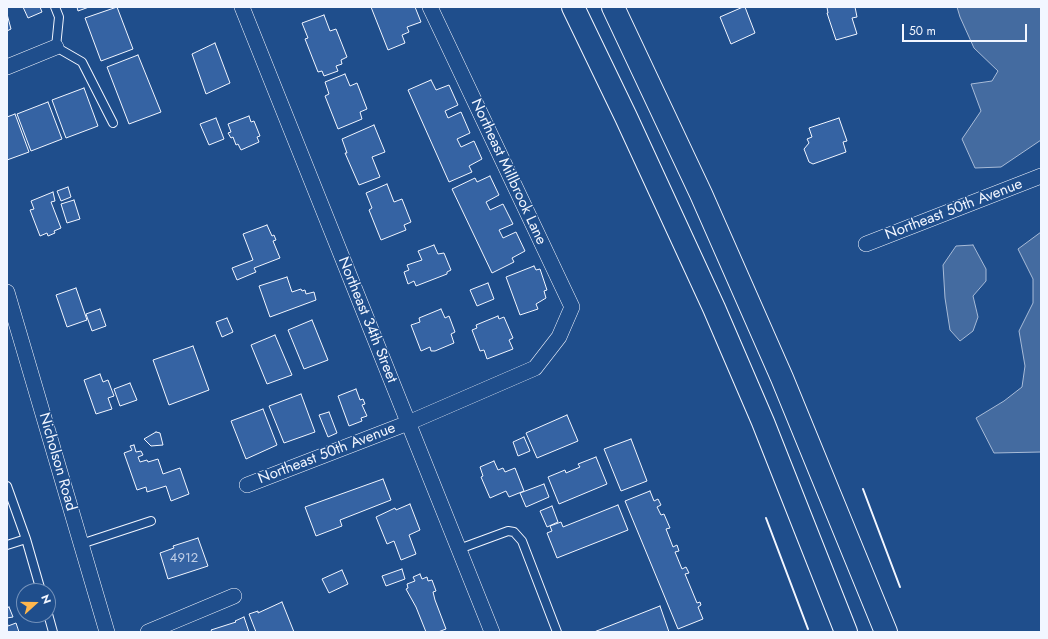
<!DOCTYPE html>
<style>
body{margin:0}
#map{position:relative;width:1048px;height:639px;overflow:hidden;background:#1f4e8c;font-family:Jost,sans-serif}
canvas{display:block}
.frame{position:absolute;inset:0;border:8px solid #f2f6ff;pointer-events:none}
.north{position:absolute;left:16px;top:583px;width:40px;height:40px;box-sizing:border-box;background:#1f4e8c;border:1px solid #7391ba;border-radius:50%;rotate:69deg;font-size:11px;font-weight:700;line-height:16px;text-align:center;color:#f2f6ff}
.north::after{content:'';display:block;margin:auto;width:14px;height:18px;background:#ffb74d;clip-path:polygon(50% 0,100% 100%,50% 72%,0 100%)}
.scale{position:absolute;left:902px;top:24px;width:125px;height:18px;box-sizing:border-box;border:2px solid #f2f6ff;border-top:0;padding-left:5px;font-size:12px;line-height:14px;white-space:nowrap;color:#f2f6ff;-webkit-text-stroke:3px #1f4e8c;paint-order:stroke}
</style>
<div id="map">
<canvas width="1048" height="639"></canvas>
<div class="frame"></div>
<div class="north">N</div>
<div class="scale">50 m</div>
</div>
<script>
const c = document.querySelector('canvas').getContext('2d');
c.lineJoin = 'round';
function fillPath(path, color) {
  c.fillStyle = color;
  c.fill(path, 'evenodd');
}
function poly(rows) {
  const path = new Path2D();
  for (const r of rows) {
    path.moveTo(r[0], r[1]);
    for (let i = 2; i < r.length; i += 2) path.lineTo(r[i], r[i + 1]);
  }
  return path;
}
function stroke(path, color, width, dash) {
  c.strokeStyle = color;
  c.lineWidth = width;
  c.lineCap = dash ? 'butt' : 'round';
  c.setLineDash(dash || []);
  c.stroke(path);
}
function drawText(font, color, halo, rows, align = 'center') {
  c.font = font + ' Jost,sans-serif';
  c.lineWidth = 3;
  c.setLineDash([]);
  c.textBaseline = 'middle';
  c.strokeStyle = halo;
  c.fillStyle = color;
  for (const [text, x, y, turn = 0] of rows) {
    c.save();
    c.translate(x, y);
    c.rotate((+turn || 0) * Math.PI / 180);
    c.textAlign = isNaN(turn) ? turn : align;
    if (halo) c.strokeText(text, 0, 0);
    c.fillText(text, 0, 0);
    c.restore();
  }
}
const water = poly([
 [957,7,1041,7,1041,140,1001,167,975,168,962,139,981,111,971,84,992,81,998,71,974,48,960,17,957,7],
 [1041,232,1041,452,994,453,976,418,1004,401,1022,387,1025,366,1019,331,1033,303,1033,279,1018,249,1041,232],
 [973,245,986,269,986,281,973,296,978,317,973,331,960,341,950,330,945,298,943,265,956,246,973,245]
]);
fillPath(water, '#446ba0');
stroke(water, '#a8bbd7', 1);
const building = poly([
 [23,7,40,7,42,12,28,18,23,7],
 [77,7,89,7,78,11,77,7],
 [117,7,133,49,101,61,85,18,117,7],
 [371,7,415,7,421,22,407,27,409,32,402,35,405,43,388,50,371,7],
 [743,7,745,7,755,33,731,44,720,17,743,7],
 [827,7,855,7,857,17,852,18,857,34,836,40,827,13,828,13,827,7],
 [7,14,11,29,7,31,7,14],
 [324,15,330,31,336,29,347,57,341,60,342,64,336,66,338,71,324,76,322,71,318,72,305,39,308,38,302,23,324,15],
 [215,43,230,83,206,94,192,54,215,43],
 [138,55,161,112,129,124,107,67,138,55],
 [345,74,350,86,357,83,367,109,360,112,362,119,338,129,325,96,329,94,325,82,345,74],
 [431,80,436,90,449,85,458,105,445,111,448,118,461,112,470,133,457,139,461,147,474,141,482,159,469,166,472,172,449,182,408,90,431,80],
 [84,88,98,126,66,138,52,100,84,88],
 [48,102,62,139,31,151,17,114,48,102],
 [15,114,29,152,7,160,7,117,15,114],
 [249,116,251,122,254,121,260,136,257,137,259,142,241,150,238,144,236,145,233,137,231,138,228,133,231,132,228,124,249,116],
 [216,118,224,139,209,145,200,124,216,118],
 [839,118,847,141,843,142,846,152,813,164,809,162,804,149,809,143,807,139,812,137,809,128,839,118],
 [374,125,385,152,372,157,380,177,359,185,345,153,347,153,342,139,374,125],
 [490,176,499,195,486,202,490,210,503,204,513,224,499,230,503,238,516,232,525,251,512,258,514,262,492,273,452,189,475,178,477,182,490,176],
 [387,184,394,202,402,199,411,222,404,225,406,230,381,240,369,210,372,208,366,193,387,184],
 [68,187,71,197,61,201,57,191,68,187],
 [53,192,55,201,51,202,61,228,54,231,55,233,48,236,47,233,40,236,30,210,34,209,31,201,53,192],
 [74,200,80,219,67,223,61,204,74,200],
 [267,225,272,236,274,235,276,240,273,241,280,258,254,268,256,272,237,280,232,268,253,260,243,234,267,225],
 [434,245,438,254,444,253,451,270,447,272,447,274,416,286,414,281,408,284,404,272,409,270,407,265,422,260,418,251,434,245],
 [534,266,536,270,540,269,547,290,544,291,546,298,536,304,538,309,520,315,506,277,534,266],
 [287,277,292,292,301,289,302,291,305,290,306,294,314,292,316,300,270,317,259,286,287,277],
 [488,283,494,299,477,306,470,290,488,283],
 [76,288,87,320,67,327,56,295,76,288],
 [100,309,106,326,92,331,86,314,100,309],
 [441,309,445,318,449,316,455,332,451,334,454,343,435,351,431,351,430,347,421,351,411,325,420,322,419,318,441,309],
 [498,316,499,319,504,317,513,338,509,340,513,349,487,359,484,350,480,351,472,330,477,328,476,325,498,316],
 [227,318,233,332,222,337,216,322,227,318],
 [312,320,328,360,304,369,288,330,312,320],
 [275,335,292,375,267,384,251,345,275,335],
 [193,346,209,390,169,405,153,360,193,346],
 [100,374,103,382,108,380,114,396,108,398,112,409,96,414,84,380,100,374],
 [130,383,137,400,120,406,114,389,130,383],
 [356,389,360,400,363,399,365,404,362,405,367,416,361,418,362,421,349,426,338,396,356,389],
 [301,394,315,432,284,443,269,406,301,394],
 [263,409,277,445,246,459,231,421,263,409],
 [329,412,337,433,328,437,319,415,329,412],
 [567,415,578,441,537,458,526,433,567,415],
 [156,432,160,433,163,445,151,446,144,439,156,432],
 [524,437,530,451,518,456,513,442,524,437],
 [631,439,647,481,621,491,604,449,631,439],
 [134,445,136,452,141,451,143,455,138,457,140,462,147,460,148,462,158,459,163,474,180,468,189,494,171,501,166,486,147,492,146,487,137,490,124,453,132,450,130,446,134,445],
 [596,457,607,484,559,504,548,477,565,470,566,473,580,467,578,464,596,457],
 [494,461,498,470,503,468,505,472,515,468,524,491,509,497,506,491,490,498,481,477,483,476,480,467,494,461],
 [383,479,391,500,340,520,342,526,316,536,305,507,383,479],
 [544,484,549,497,526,507,520,493,544,484],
 [650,491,654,501,658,499,661,505,657,507,661,515,664,514,670,528,666,529,673,547,677,545,679,551,675,552,682,569,686,567,689,573,685,574,697,603,700,602,701,605,698,607,703,619,678,629,625,501,650,491],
 [410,504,420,530,409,535,416,554,401,560,394,541,387,544,376,517,395,508,396,510,410,504],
 [618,505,628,530,557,558,547,533,552,531,550,526,561,522,563,527,618,505],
 [552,506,558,522,547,527,540,511,552,506],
 [198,538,208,566,168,579,160,553,174,548,173,546,198,538],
 [402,569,405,579,386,586,382,576,402,569],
 [342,570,348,584,329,593,322,579,342,570],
 [420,574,422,579,427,577,428,581,432,580,436,591,433,592,435,600,446,629,438,632,426,632,416,607,406,589,408,588,407,584,415,581,413,577,420,574],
 [282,602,294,632,256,632,249,614,258,611,258,613,282,602],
 [660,606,669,632,594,632,660,606],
 [9,607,13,617,7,618,7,608,9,607],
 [244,617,249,632,212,632,211,630,236,622,235,621,244,617],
 [7,621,8,626,16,623,19,632,7,632,7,621]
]);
fillPath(building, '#3563a3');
stroke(building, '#f2f6ff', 1);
const service = poly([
 [55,7,59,17,56,47,82,62,113,123],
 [7,486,26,539,41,591],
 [81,544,151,521],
 [7,545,26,539],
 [459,549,508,531,514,532,522,541,557,632],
 [48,614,53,632]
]);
const minor = poly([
 [242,7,492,632],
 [7,67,56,47],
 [866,244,1041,176],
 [7,292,107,632],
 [247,485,408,423,535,368,559,337,572,307,430,7],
 [148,632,234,596]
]);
const motorway = poly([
 [573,7,626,117,714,308,763,422,846,632],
 [613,7,701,194,782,378,886,632]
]);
stroke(service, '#f2f6ff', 10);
stroke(minor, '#f2f6ff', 16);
stroke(motorway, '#f2f6ff', 24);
stroke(service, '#1f4e8c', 8);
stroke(minor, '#1f4e8c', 15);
stroke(motorway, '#1f4e8c', 22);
stroke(poly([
 [863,489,900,587],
 [766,518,808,629]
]), '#f2f6ff', 2);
drawText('13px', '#c3d1e8', null, [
 ["4912",184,559]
]);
drawText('15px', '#f2f6ff', '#1f4e8c', [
 ["Northeast Millbrook Lane",508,172,65],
 ["Northeast 50th Avenue",954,210,-21],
 ["Northeast 34th Street",367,320,68],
 ["Northeast 50th Avenue",327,454,-21],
 ["Nicholson Road",57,462,74]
]);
</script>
